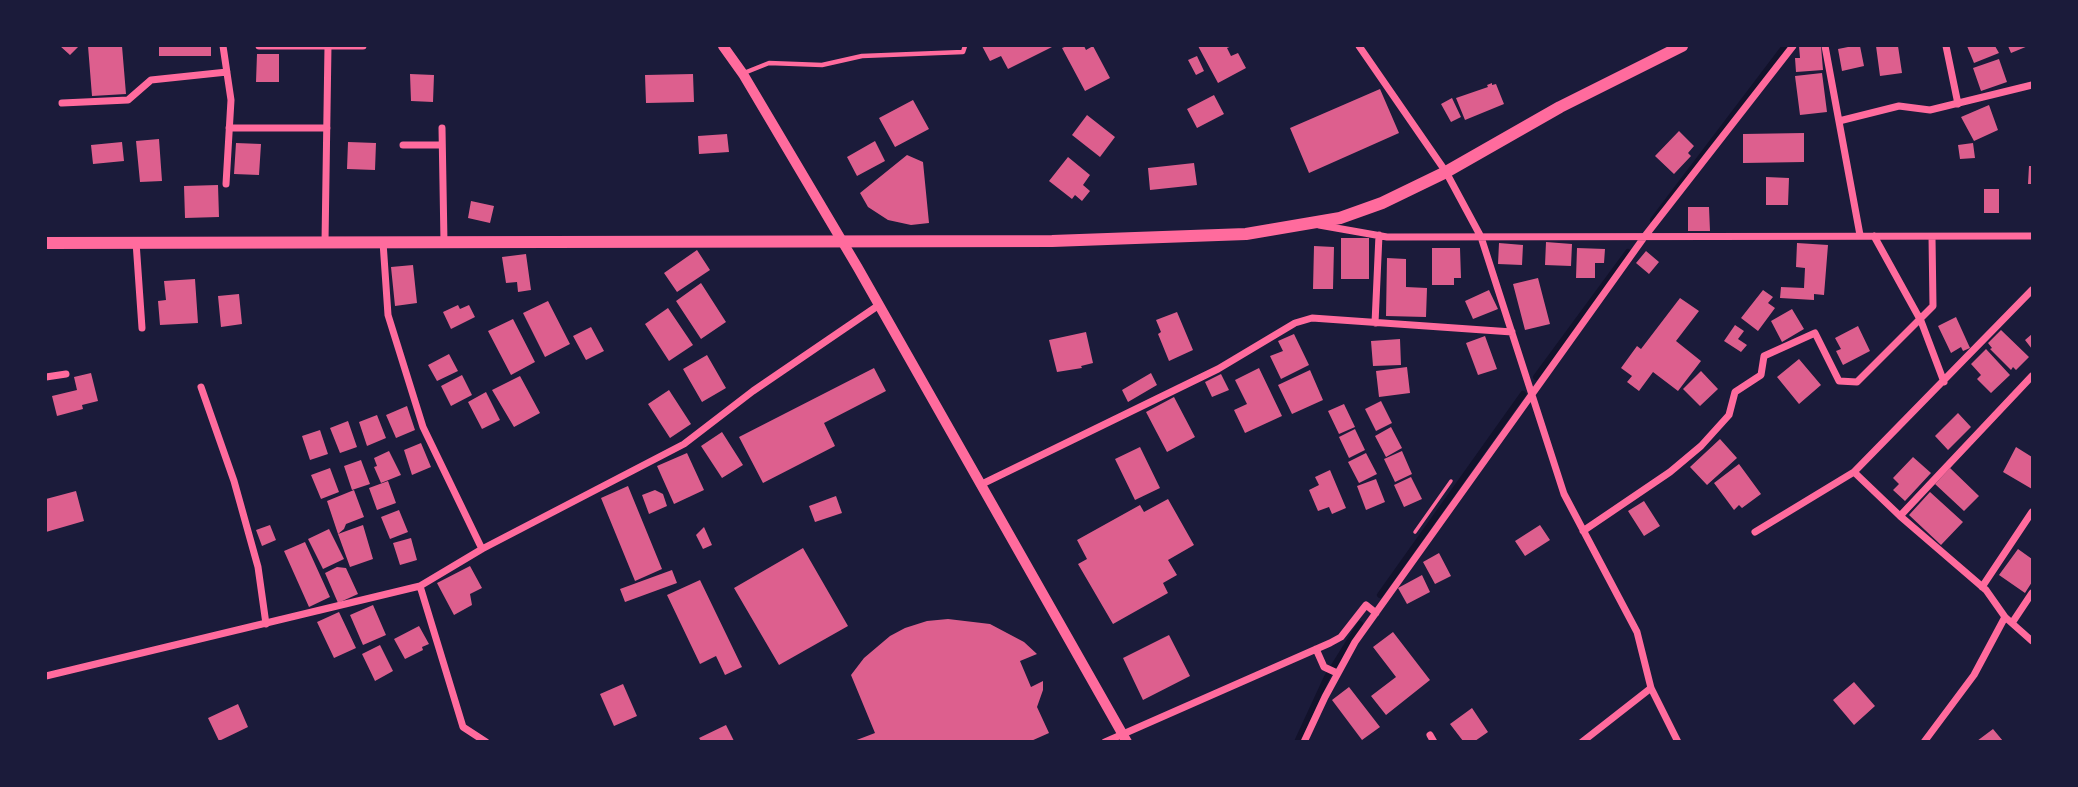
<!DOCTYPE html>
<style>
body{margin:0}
#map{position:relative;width:2078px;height:787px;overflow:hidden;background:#1b1b3a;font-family:"Varela Round",sans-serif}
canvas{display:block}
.frame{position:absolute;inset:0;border:47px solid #1b1b3a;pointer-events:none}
</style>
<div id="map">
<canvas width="2078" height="787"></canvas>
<div class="frame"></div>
</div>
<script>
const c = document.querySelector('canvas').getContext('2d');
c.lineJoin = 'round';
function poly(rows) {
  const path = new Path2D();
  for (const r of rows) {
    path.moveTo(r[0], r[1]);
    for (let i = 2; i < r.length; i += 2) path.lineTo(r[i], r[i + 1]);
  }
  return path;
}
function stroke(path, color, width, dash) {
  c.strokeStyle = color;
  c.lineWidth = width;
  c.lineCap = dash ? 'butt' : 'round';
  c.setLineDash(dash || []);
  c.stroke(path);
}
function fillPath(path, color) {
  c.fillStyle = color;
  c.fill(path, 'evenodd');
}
stroke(poly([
 [1653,220,1785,46],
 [1536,377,1628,252],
 [1380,595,1523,394],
 [1297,742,1327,677,1360,624]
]), '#12122b', 6);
fillPath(poly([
 [60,46,79,46,70,55],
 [88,46,122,46,126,94,92,96],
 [159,46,211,46,211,56,159,56],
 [982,46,1054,46,1008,69,1001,56,990,61],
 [1067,46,1084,46,1086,50,1093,46,1110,78,1085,91,1062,48],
 [1198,46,1232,46,1227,48,1231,56,1238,53,1246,68,1218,83],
 [1799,46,1821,46,1823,70,1796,72,1795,58,1800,58],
 [1853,46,1860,46,1864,66,1842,71,1838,49],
 [1876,46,1898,46,1902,73,1880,76],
 [1967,46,1995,46,1999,53,1974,63],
 [2008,46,2028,46,2011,53],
 [257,54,279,54,279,82,256,82],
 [1197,56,1204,71,1196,75,1188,60],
 [1999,59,2007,82,1981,91,1973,68],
 [1822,73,1827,112,1800,115,1795,76],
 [410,74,434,75,433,102,411,101],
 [693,74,694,102,646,103,645,75],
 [1492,83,1492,85,1496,84,1504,104,1465,120,1456,98,1488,87,1487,85],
 [1380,89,1399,133,1309,173,1290,128],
 [1214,95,1224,114,1197,128,1187,109],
 [1452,98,1461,117,1451,122,1441,104],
 [913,100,929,129,895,147,879,118],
 [1989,105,1998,130,1974,141,1961,117],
 [1087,115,1115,137,1100,157,1072,135],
 [1679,131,1694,146,1688,153,1691,156,1674,174,1655,156],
 [1804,133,1804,162,1743,163,1743,134],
 [727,134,729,152,699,154,698,136],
 [159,139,162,181,140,182,136,141],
 [875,141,885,161,857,176,847,157],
 [122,142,124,161,93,164,91,145],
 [348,142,376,143,375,170,347,169],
 [236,143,261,144,259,175,234,174],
 [1973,143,1975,158,1960,159,1958,145],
 [907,155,923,162,929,223,911,225,888,220,868,207,860,193],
 [1068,157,1090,175,1083,185,1090,191,1082,201,1075,195,1072,199,1049,181],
 [1194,163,1197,185,1150,190,1148,168],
 [2029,166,2032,166,2032,184,2028,184],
 [1766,177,1789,178,1788,205,1766,205],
 [218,185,219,217,185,218,184,186],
 [1984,189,1999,189,1999,213,1984,213],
 [471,201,494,206,490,223,468,218],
 [1688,207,1709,207,1710,231,1688,231],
 [1341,238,1369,238,1369,279,1341,279],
 [1546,242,1572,244,1571,266,1545,265],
 [1499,243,1523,245,1522,265,1498,264],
 [1797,243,1828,245,1824,295,1814,294,1814,300,1780,298,1781,287,1804,288,1805,268,1796,267],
 [1314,246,1334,247,1333,289,1313,289],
 [1432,248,1460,248,1461,278,1454,278,1454,285,1432,285],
 [1577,248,1605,249,1604,263,1595,263,1595,278,1576,278],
 [697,250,710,270,677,292,664,273],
 [1646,251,1659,262,1649,274,1636,263],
 [526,254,531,290,518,292,517,282,506,283,502,257],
 [1387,258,1406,259,1406,287,1427,288,1426,317,1386,316],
 [413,265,417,303,395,306,391,267],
 [1538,278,1550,324,1525,330,1513,284],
 [195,279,198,323,160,325,158,301,166,300,164,281],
 [701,283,726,322,701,339,676,301],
 [1489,290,1498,309,1473,319,1465,301],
 [1763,290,1773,297,1768,303,1775,308,1758,331,1741,318],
 [239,294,242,324,221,327,218,296],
 [1680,298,1699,311,1676,341,1701,361,1678,391,1653,372,1639,391,1627,382,1632,376,1621,368,1637,346,1641,349],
 [548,301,570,344,545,357,523,313],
 [458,305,460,309,469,305,475,317,451,329,443,312],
 [668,308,693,345,669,361,645,324],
 [1792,309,1804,329,1782,342,1771,321],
 [1177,312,1193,350,1169,361,1158,334,1161,332,1156,320],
 [1956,317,1970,348,1963,351,1961,347,1951,353,1938,326],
 [513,319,535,362,511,375,488,331],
 [1735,325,1744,331,1738,339,1747,345,1741,352,1724,341],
 [1858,326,1870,351,1843,365,1836,351,1841,349,1835,338],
 [591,327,604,351,586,360,573,336],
 [2001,330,2029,357,2016,370,2013,367,2011,370,1990,349,1992,348,1988,343],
 [1086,332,1093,363,1081,366,1082,368,1057,372,1049,340],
 [1294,334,1309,365,1281,379,1270,356,1283,351,1278,341],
 [2032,334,2032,349,2025,340],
 [1485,336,1497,369,1478,375,1466,343],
 [1400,339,1401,365,1373,366,1371,341],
 [1986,349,2010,375,1991,393,1977,379,1981,375,1971,364],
 [449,354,458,371,437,381,428,365],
 [707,355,726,388,702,402,683,369],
 [1799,359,1821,385,1799,404,1777,377],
 [1407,367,1410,393,1379,397,1376,371],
 [874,368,886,391,824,423,835,446,763,483,739,437],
 [1259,368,1282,416,1245,433,1234,410,1247,404,1235,380],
 [1310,370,1323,400,1292,414,1278,385],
 [1701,371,1718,389,1700,406,1683,389],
 [91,373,98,401,82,405,83,409,57,416,52,396,77,390,74,377],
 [1151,373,1157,385,1128,402,1122,390],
 [1221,374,1229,390,1212,397,1205,382],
 [462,375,472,395,451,406,441,386],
 [520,376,540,413,514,427,492,390],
 [669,390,691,424,670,438,648,404],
 [486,392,500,420,482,429,468,402],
 [1174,397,1195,437,1167,452,1146,412],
 [1381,401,1392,423,1376,431,1365,409],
 [1344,404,1355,427,1339,434,1328,411],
 [407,406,415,430,396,438,386,415],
 [1958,413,1971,427,1948,450,1935,436],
 [377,415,386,438,367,446,359,422],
 [348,421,357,447,340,453,330,428],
 [1391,427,1402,448,1386,457,1375,436],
 [1355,429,1365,450,1349,458,1339,437],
 [320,430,328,454,310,460,302,436],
 [722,432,743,465,722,478,701,446],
 [1720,439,1737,458,1707,485,1690,467],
 [421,443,431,467,412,475,404,450],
 [1140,447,1160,488,1135,500,1115,459],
 [2016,447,2032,457,2032,489,2003,472],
 [389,451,401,475,381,483,374,467,377,466,374,458],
 [1402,451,1412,474,1395,482,1384,459],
 [687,453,704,490,674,504,657,466],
 [1366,453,1377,474,1359,483,1348,462],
 [1913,457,1931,473,1905,501,1893,490,1899,484,1893,478],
 [361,460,370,484,352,490,344,466],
 [1739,464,1761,494,1742,508,1739,505,1734,510,1714,483],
 [330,468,339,492,321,499,311,475],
 [1950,468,1979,496,1964,511,1935,484],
 [1330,470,1346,508,1332,514,1329,507,1318,511,1309,490,1319,485,1315,477],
 [1411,477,1422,499,1404,507,1394,485],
 [1376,479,1385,502,1366,510,1357,486],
 [388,481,396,503,377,510,369,488],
 [628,486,662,569,635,581,601,498],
 [354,490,364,517,346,524,344,529,338,534,327,501],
 [655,490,663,494,667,506,649,514,642,495],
 [76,491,84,521,46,532,46,499],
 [1930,492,1963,522,1941,545,1909,515],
 [836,496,842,513,815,522,809,506],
 [1168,499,1194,545,1168,560,1177,575,1163,583,1168,593,1113,624,1078,564,1087,559,1077,540,1140,505,1144,512],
 [1644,501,1660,526,1644,536,1628,511],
 [399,510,408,532,390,539,381,517],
 [270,525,276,540,262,546,256,530],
 [363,525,373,559,350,567,338,534],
 [1540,525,1550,540,1525,556,1515,541],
 [704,527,712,545,703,549,696,535],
 [329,529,344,559,323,569,308,539],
 [411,538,417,560,400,565,393,543],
 [305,542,330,597,309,607,284,551],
 [803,548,848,626,779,665,734,588],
 [2018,549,2032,559,2032,582,2025,593,1999,575],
 [1439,553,1451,576,1435,584,1423,562],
 [470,566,482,588,470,594,472,605,454,615,437,583],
 [337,567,346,568,358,594,338,603,325,573],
 [672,570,677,583,625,602,620,589],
 [1422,575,1430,592,1407,604,1398,588],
 [700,580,742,667,725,675,716,656,700,664,667,595],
 [373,605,386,635,363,645,350,615],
 [339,612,356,648,334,658,317,622],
 [948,619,990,624,1024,642,1037,654,1020,661,1031,687,1043,681,1043,690,1037,707,1049,733,1031,741,854,741,875,733,851,675,864,658,890,636,905,628,927,621],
 [419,626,429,644,422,647,423,650,405,659,394,639],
 [1393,632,1430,680,1386,715,1371,696,1396,677,1373,647],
 [1169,635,1190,676,1143,700,1123,658],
 [380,645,393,671,375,681,362,654],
 [1854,682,1875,706,1854,725,1833,700],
 [623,684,637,716,614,726,600,694],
 [1349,687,1380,727,1362,740,1332,700],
 [238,704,248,727,219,741,208,718],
 [1472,708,1488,732,1475,741,1463,741,1450,724],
 [726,725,734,741,701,741,699,738],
 [1993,729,2003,741,1977,741]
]), '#dd5f8e');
stroke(poly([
 [1415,532,1451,481]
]), '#ff6b9d', 3.5);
stroke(poly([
 [744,73,769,63,822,65,862,56,963,52,965,46]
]), '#ff6b9d', 4.5);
stroke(poly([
 [223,46,231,100,226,184],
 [259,46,363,46],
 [1359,46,1446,172,1481,237,1564,494,1637,632,1651,688,1678,742],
 [1825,46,1860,235],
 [1946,46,1958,104],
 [62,103,128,100,151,80,227,72],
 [1839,121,1899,106,1930,110,2032,85],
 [229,128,327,128],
 [442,128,444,242],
 [403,145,442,145],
 [1319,225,1387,237,2032,236],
 [1874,236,1921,321,1944,382],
 [136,242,142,328],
 [325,242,328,46],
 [383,242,388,315,423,427,482,549],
 [1375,323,1379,235],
 [46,377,66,374],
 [201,387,234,481,258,567,266,624],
 [1854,472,1900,516,1986,590,2005,617,2032,641],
 [980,485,1218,369,1295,323,1312,318,1512,332],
 [1900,516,2032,376],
 [1583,531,1670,472,1701,446,1729,415,1735,392,1761,375,1764,356,1815,333,1839,381,1857,382,1933,306,1932,237],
 [1755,532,1854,472,2032,290],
 [420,586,463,727,486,742],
 [1982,587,2032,512],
 [2012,623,2032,593],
 [1316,649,1324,667,1337,673],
 [46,676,420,586,482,549,684,444,753,391,879,305],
 [1430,735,1434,742],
 [1105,742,1330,643,1341,637,1366,605,1376,613],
 [1304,742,1325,697,1355,642,1645,236,1793,46],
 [1582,742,1651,688],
 [1924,742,1974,675,2005,617]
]), '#ff6b9d', 7);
stroke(poly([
 [723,46,743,74,858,268,1127,742]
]), '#ff6b9d', 10);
stroke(poly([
 [46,243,1052,241,1246,234,1340,218,1382,203,1446,172,1560,107,1682,46]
]), '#ff6b9d', 12);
</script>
